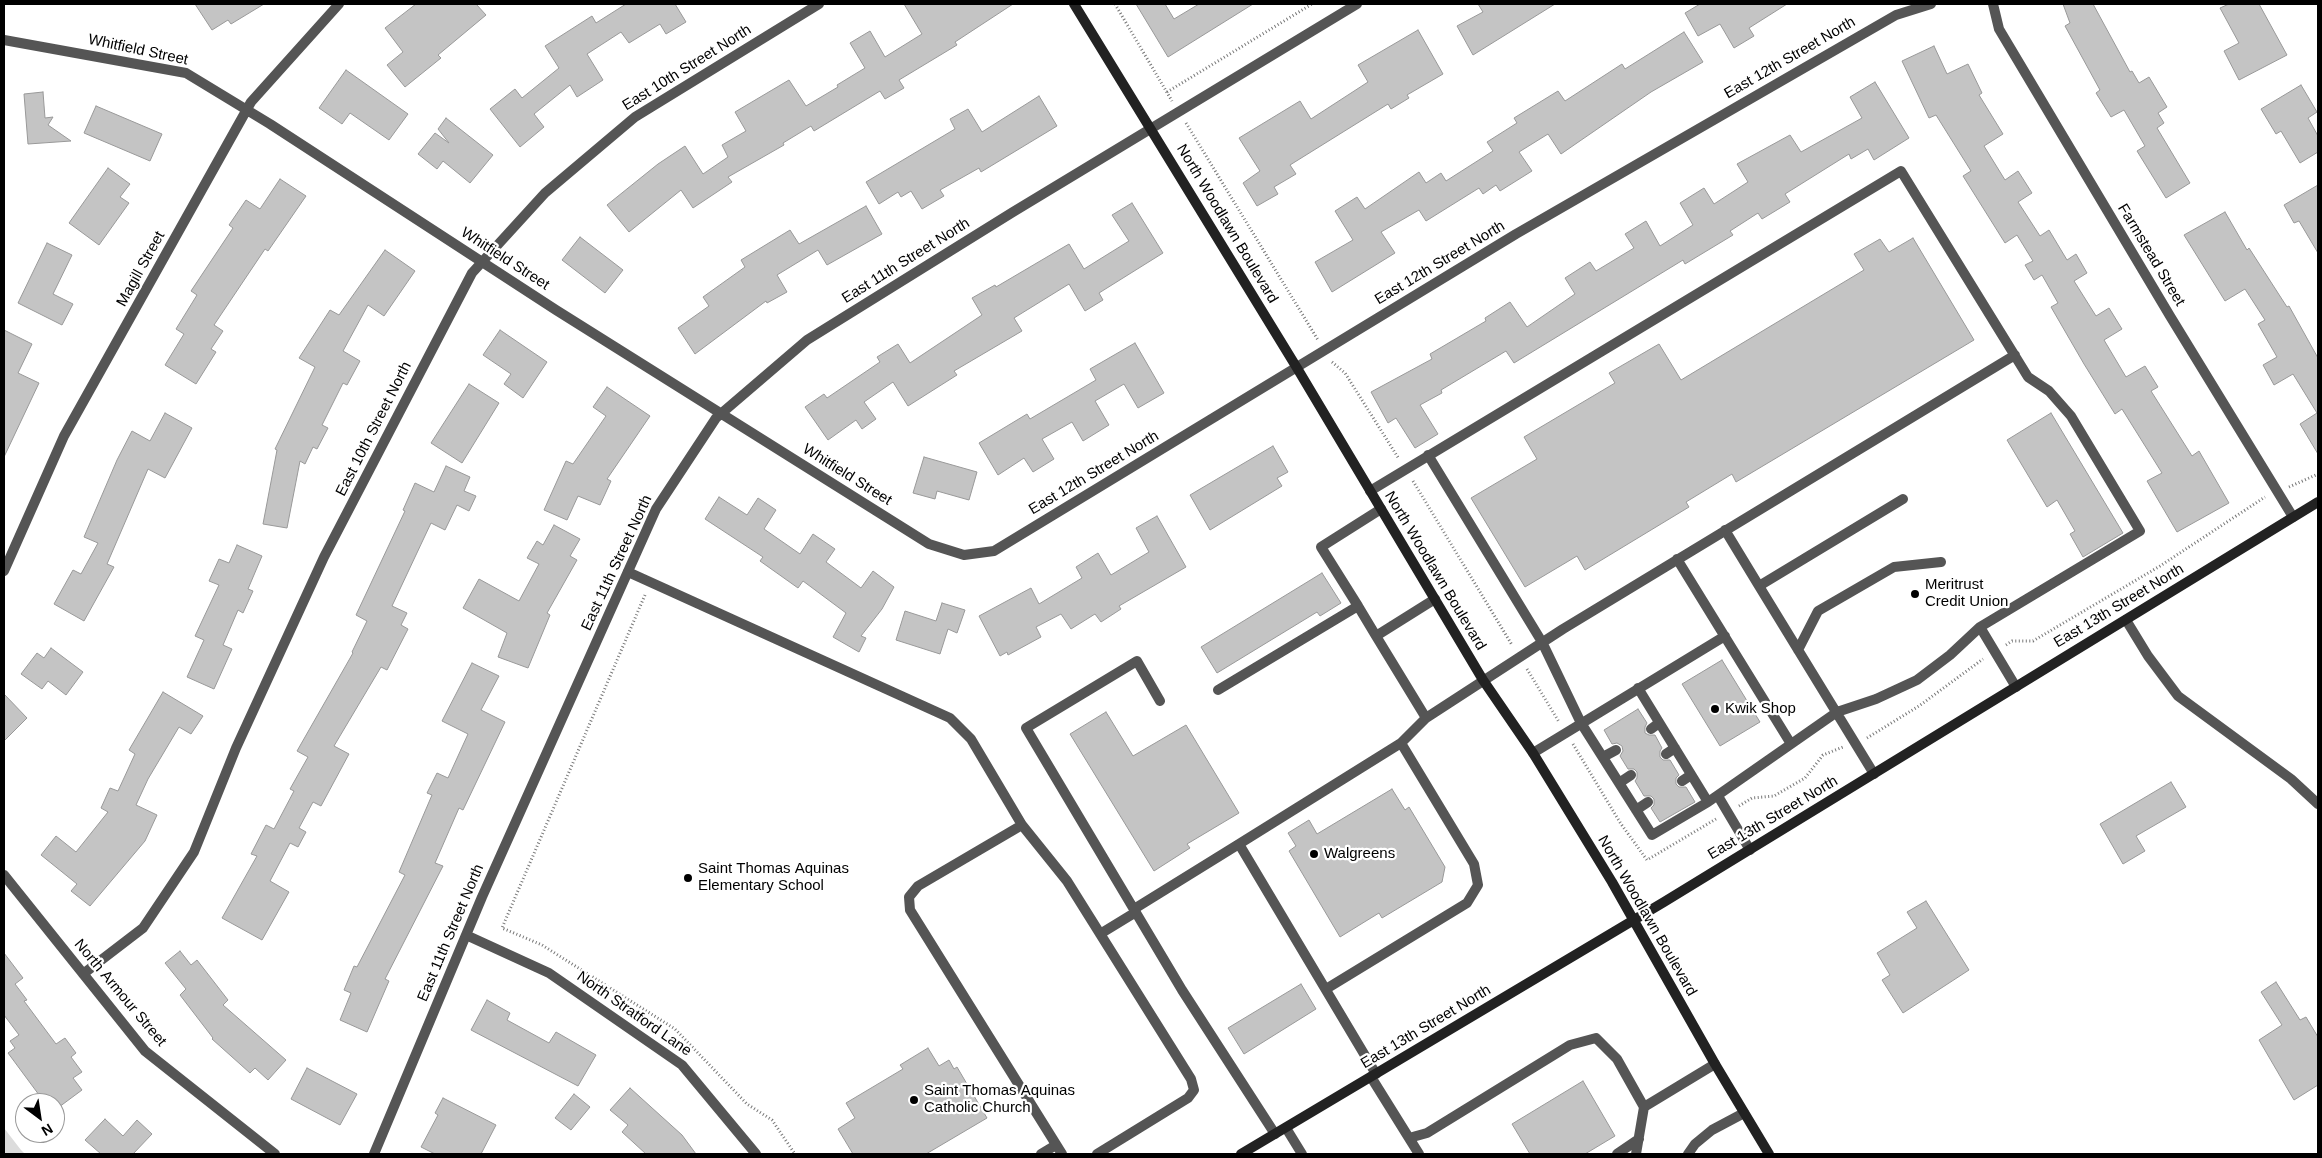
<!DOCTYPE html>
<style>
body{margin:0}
#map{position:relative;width:2322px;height:1158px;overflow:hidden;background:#fff;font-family:Arial,sans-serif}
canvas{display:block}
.frame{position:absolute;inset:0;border:5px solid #000;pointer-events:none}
.north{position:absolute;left:15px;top:1093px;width:50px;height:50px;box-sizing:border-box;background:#fff;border:1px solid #999;border-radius:50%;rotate:149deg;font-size:14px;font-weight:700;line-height:20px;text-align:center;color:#000}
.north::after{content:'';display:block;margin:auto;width:18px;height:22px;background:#000;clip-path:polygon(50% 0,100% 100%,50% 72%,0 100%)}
</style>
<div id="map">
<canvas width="2322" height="1158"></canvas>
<div class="frame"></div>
<div class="north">N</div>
</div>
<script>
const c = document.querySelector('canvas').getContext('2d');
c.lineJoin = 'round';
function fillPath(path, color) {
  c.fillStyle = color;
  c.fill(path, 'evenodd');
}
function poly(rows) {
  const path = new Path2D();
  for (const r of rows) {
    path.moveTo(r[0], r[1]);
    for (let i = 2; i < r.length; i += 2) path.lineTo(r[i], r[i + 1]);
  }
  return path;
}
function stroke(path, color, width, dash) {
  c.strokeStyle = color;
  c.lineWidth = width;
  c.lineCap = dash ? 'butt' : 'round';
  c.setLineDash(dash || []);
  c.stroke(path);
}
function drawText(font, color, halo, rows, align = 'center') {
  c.font = font + ' Arial,sans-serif';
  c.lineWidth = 4.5;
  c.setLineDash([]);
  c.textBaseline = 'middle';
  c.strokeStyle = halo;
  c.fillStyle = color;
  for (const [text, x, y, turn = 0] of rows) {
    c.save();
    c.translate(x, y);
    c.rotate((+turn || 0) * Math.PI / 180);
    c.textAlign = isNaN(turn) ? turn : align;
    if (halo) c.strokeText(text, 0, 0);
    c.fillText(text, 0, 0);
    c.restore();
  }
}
fillPath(poly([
 [4,1128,21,1150,25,1154,4,1154]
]), '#dcdcdc');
const building = poly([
 [195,4,264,4,231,24,228,20,212,30,195,4],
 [416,4,476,4,486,15,438,55,441,58,405,87,387,65,403,52,385,28,416,4],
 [626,4,675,4,686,22,666,34,660,24,629,43,621,32,587,54,603,80,577,97,570,85,534,114,544,127,520,147,490,109,515,89,522,98,559,68,545,46,592,16,596,23,626,4],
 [904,4,1013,4,955,42,957,45,899,80,904,88,885,99,880,91,814,131,811,126,783,143,784,145,728,177,732,182,693,208,681,190,629,232,607,205,658,164,685,146,703,174,728,157,722,145,746,131,735,112,789,80,806,106,838,87,837,85,865,68,850,43,870,31,885,57,922,34,904,4],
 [1136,4,1165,4,1174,19,1199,4,1253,4,1168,57,1136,4],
 [1478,4,1555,4,1473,55,1457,26,1483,12,1478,4],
 [1700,4,1787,4,1749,28,1754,36,1734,48,1720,24,1698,36,1685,13,1700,4],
 [2063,4,2093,4,2130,72,2132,71,2139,83,2149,77,2167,107,2158,113,2164,123,2157,128,2190,183,2166,198,2137,151,2145,146,2124,110,2111,117,2096,93,2100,90,2065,26,2070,23,2063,4],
 [2229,4,2259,4,2287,55,2239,80,2224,51,2239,43,2220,8,2229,4],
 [1418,30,1443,74,1407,95,1409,98,1391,109,1388,104,1290,165,1296,174,1274,187,1278,194,1257,206,1243,183,1260,171,1239,138,1300,101,1311,119,1368,82,1358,65,1418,30],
 [1684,32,1703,62,1651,92,1561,154,1548,134,1519,152,1532,171,1500,191,1496,185,1483,194,1479,188,1426,221,1419,210,1381,232,1395,253,1332,292,1315,262,1353,240,1335,211,1357,197,1365,209,1419,172,1426,183,1441,173,1446,181,1493,151,1487,142,1517,123,1514,118,1558,91,1565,101,1622,64,1625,69,1684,32],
 [1934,46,1947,74,1968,64,1982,93,1979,95,2003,134,1984,146,2005,180,2018,171,2032,193,2018,202,2040,236,2049,230,2067,260,2076,254,2087,273,2074,281,2096,316,2109,308,2122,329,2104,340,2126,377,2145,366,2158,387,2151,391,2192,456,2199,451,2229,503,2177,532,2147,481,2162,473,2122,409,2115,414,2084,364,2051,307,2058,303,2042,275,2034,280,2025,265,2033,261,2017,235,2005,243,1963,176,1971,171,1936,115,1929,118,1902,61,1934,46],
 [346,70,408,114,389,140,350,113,342,124,319,108,346,70],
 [1875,82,1909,138,1874,160,1868,149,1851,159,1849,154,1785,194,1790,202,1762,219,1758,213,1730,231,1733,235,1685,264,1683,260,1514,363,1506,351,1441,390,1442,393,1420,405,1438,434,1415,448,1396,418,1388,423,1371,392,1432,359,1430,354,1486,321,1485,318,1510,302,1527,327,1575,294,1565,278,1590,262,1596,271,1634,248,1625,234,1646,221,1660,246,1693,225,1680,203,1704,188,1714,204,1748,182,1737,164,1790,135,1801,152,1862,118,1850,97,1875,82],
 [2301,85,2317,112,2308,118,2318,136,2318,152,2300,163,2281,131,2276,134,2261,109,2301,85],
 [43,92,45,118,53,117,48,125,71,141,28,144,24,94,43,92],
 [1039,96,1057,126,981,172,979,168,940,190,944,196,922,209,911,191,901,197,898,192,879,204,866,182,955,129,950,119,968,109,982,132,1039,96],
 [96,106,162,134,150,161,84,133,96,106],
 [446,118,493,155,470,183,443,161,437,169,418,154,435,133,449,143,438,129,446,118],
 [108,168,130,184,120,197,129,203,99,245,69,223,108,168],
 [280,179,306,196,268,251,265,249,214,325,223,331,211,349,216,352,196,384,165,365,184,334,176,329,197,295,191,291,233,228,229,225,246,200,260,209,280,179],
 [2318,185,2318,253,2299,221,2294,223,2284,205,2318,185],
 [1132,203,1163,253,1099,293,1103,300,1085,311,1069,284,1014,318,1022,331,954,371,957,375,908,406,893,382,864,402,876,419,862,429,856,420,828,440,805,407,824,394,827,398,880,362,877,357,898,344,910,363,982,315,972,298,995,285,996,287,1069,244,1084,269,1129,241,1112,215,1132,203],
 [866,206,882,234,827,265,818,250,777,275,787,292,767,303,766,301,695,354,678,328,709,306,703,297,745,267,741,260,790,230,799,244,866,206],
 [2225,212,2247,250,2249,248,2287,307,2289,306,2318,358,2318,454,2300,424,2317,413,2293,374,2274,385,2263,365,2277,357,2258,324,2265,320,2245,289,2225,301,2184,235,2225,212],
 [580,237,623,270,605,293,562,260,580,237],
 [1913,238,1974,340,1736,482,1732,474,1686,502,1689,507,1585,570,1577,556,1525,587,1471,498,1537,459,1524,437,1615,383,1609,373,1659,344,1681,380,1864,270,1854,254,1880,239,1889,252,1913,238],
 [47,243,72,255,53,294,73,304,62,325,18,303,47,243],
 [385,250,415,271,384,316,368,305,343,351,360,361,347,385,343,383,322,425,328,428,317,449,313,447,305,464,300,461,287,528,263,524,277,450,275,449,315,367,299,358,330,310,339,315,385,250],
 [4,330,32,344,18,373,39,383,4,457,4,330],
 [500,330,547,362,523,398,504,384,511,374,483,355,500,330],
 [1135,343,1164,393,1138,408,1124,384,1095,401,1109,425,1083,441,1072,422,1042,439,1054,459,1033,472,1024,458,998,475,979,443,1027,414,1030,419,1096,380,1090,369,1135,343],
 [469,384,499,403,462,463,431,443,469,384],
 [607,387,650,416,607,479,611,481,600,505,578,496,567,520,544,510,566,461,573,464,606,416,593,407,607,387],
 [165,413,192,428,165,478,148,469,107,564,114,567,84,621,54,604,73,570,81,574,98,543,84,537,117,460,132,431,150,441,165,413],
 [2051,413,2123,533,2083,557,2070,534,2075,531,2057,500,2047,507,2007,440,2051,413],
 [1273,446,1288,472,1277,478,1282,486,1210,530,1190,495,1273,446],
 [924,457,977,472,969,500,937,491,935,499,913,493,924,457],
 [446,466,470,477,464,491,476,496,469,511,457,505,445,530,431,523,392,606,407,613,401,625,408,629,387,670,381,667,334,746,349,754,321,806,313,802,299,828,306,832,298,847,290,843,270,881,289,892,262,940,222,918,257,856,251,854,266,825,274,829,294,791,290,789,308,757,297,751,353,653,352,652,367,621,356,615,405,511,403,510,415,483,434,492,446,466],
 [719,497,747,515,758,498,776,510,764,529,800,554,813,534,835,549,826,562,861,588,873,571,894,587,882,609,861,636,866,638,859,652,833,637,846,613,803,581,798,588,760,561,763,557,705,519,719,497],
 [1157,516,1186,567,1119,606,1121,609,1101,622,1095,614,1071,629,1061,614,1036,627,1041,637,1008,655,1007,652,1000,656,979,616,1031,588,1039,604,1082,578,1076,567,1098,553,1111,575,1149,552,1136,528,1157,516],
 [554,525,580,539,570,556,577,560,547,613,550,615,528,668,498,657,507,633,463,608,479,579,519,601,539,564,527,558,537,541,543,545,554,525],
 [237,545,262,556,248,589,253,591,243,613,238,610,223,645,232,649,214,689,187,677,204,640,195,636,219,585,209,581,219,559,229,563,237,545],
 [1322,573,1341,603,1320,616,1317,612,1217,673,1201,647,1322,573],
 [942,603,965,610,957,633,948,629,940,654,896,640,905,611,936,621,942,603],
 [51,648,83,672,66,695,48,681,42,689,21,674,37,653,44,658,51,648],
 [1722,660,1760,722,1720,746,1682,684,1722,660],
 [472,663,499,676,481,710,505,722,463,810,459,808,435,863,443,866,385,979,389,981,367,1032,340,1020,351,993,344,990,354,966,357,967,405,875,399,872,432,795,427,793,437,773,448,778,468,734,442,721,472,663],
 [163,692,203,716,191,734,179,727,148,779,136,805,157,815,145,841,90,906,71,891,77,884,41,855,56,836,76,852,108,812,101,808,110,788,118,791,135,754,129,750,163,692],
 [4,694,27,718,4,741,4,694],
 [1638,709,1647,723,1645,727,1645,733,1649,735,1655,735,1662,748,1660,751,1660,757,1663,760,1670,760,1679,775,1676,778,1676,784,1679,787,1686,787,1695,802,1660,822,1651,808,1654,805,1654,799,1651,796,1644,796,1635,781,1637,778,1637,772,1634,769,1628,769,1620,756,1623,751,1622,746,1617,743,1612,744,1604,730,1638,709],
 [1106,712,1133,756,1186,725,1239,813,1187,844,1190,848,1154,871,1070,734,1106,712],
 [2171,782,2186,807,2136,836,2145,851,2123,864,2100,824,2171,782],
 [1392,789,1405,810,1409,807,1445,867,1442,882,1382,918,1379,913,1340,937,1289,851,1296,846,1288,833,1309,820,1317,834,1392,789],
 [1926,901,1969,970,1903,1013,1882,980,1890,975,1877,953,1917,928,1907,912,1926,901],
 [180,951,191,965,197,960,228,1000,223,1005,286,1060,268,1080,255,1068,250,1073,212,1039,213,1038,180,995,186,989,165,963,180,951],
 [4,953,23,978,15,984,27,1000,24,1001,56,1044,65,1038,76,1053,71,1057,82,1072,73,1078,82,1090,55,1110,55,1103,45,1103,8,1053,15,1048,10,1041,19,1035,4,1015,4,953],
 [2276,982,2300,1020,2306,1017,2318,1037,2318,1085,2294,1100,2259,1040,2282,1025,2261,992,2276,982],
 [1301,984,1316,1009,1244,1054,1228,1028,1301,984],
 [487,1000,510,1013,507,1020,549,1043,556,1032,596,1055,578,1086,471,1030,487,1000],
 [928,1048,939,1066,949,1060,954,1069,957,1067,987,1118,926,1154,853,1154,838,1129,855,1118,846,1103,903,1069,900,1065,928,1048],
 [307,1068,357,1094,340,1125,291,1099,307,1068],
 [1583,1081,1615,1136,1585,1154,1530,1154,1512,1124,1583,1081],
 [630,1088,682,1135,696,1154,646,1154,622,1132,628,1125,610,1110,630,1088],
 [574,1094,590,1107,571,1130,555,1118,574,1094],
 [443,1098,496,1125,481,1154,435,1154,421,1147,438,1115,435,1113,443,1098],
 [105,1119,123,1136,137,1120,152,1134,133,1154,101,1154,85,1140,105,1119]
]);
fillPath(building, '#c4c4c4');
stroke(building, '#999', 1);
stroke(poly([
 [1115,4,1172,101],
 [1167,92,1312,4],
 [1186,123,1318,340],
 [1332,362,1345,373,1399,459],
 [1413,481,1512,645],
 [2289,487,2318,474],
 [645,595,502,928,542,945,675,1029,747,1104,772,1120,795,1154],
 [2006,645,2012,641,2033,641,2160,566,2265,497],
 [1527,669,1559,722],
 [1867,738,1919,706,1983,659],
 [1573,744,1621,824,1647,860,1716,819],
 [1739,806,1752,798,1774,796,1805,778,1823,755,1843,747]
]), '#777', 3, [1, 2.5]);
stroke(poly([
 [1428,455,1542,642,1581,723,1652,835,1708,802],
 [1370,491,1901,171,2028,377,2049,391,2071,416,2140,531,1980,627,1950,655,1917,680,1876,699,1837,712,1708,802,1638,688],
 [1725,530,1759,586,1903,499],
 [1677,559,1791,744],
 [628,572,950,718,971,739,1022,825,1067,881,1191,1079,1194,1090,1188,1098,1097,1154],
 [1759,586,1874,774],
 [1358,606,1321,547,1381,509],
 [1980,627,2016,687],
 [1376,636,1426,718],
 [1798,650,1818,611,1894,567,1941,562],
 [1218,690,1358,606,1376,636,1435,599],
 [1160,701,1137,661,1026,728,1182,990,1275,1134],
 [1651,729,1659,723],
 [1533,753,1725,636],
 [1666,754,1675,748],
 [1603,757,1616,750],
 [1682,781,1691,775],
 [1619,783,1631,775],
 [1718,796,1750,850],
 [1636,810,1648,802],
 [1022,825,918,886,909,897,910,910,1062,1154],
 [1134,909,1239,844],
 [1100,934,1136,912],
 [1326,989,1467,903,1478,885,1474,864,1401,743],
 [1376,1074,1239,844,1401,743,1426,718,1563,629,2015,355],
 [1371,1077,1409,1138,1427,1133,1570,1045,1596,1038,1617,1059,1644,1107,1636,1154],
 [1644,1107,1715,1064],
 [1286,1128,1302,1154],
 [1409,1138,1419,1154],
 [1041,1154,1056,1145],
 [1617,1154,1639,1139],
 [1688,1154,1695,1144,1712,1130,1744,1113]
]), '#555', 10);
stroke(poly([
 [1993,4,1999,29,2170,316,2293,517],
 [4,40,186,73,270,124,556,310,929,544,964,555,994,551,1516,234,1896,15,1931,4],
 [4,571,64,436,251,102,339,4],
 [2126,620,2148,656,2178,696,2291,779,2318,804],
 [4,875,145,1051,275,1154],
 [466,935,549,973,682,1065,756,1154],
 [83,974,143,928,194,852,236,748,324,557,472,273,545,193,635,117,819,4],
 [374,1154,482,897,656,509,716,418,807,340,1013,212,1357,4]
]), '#555', 10);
stroke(poly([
 [1074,4,1297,368,1483,680,1533,753,1612,882,1715,1064,1769,1154],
 [1241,1154,1664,902,2318,502]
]), '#222', 10);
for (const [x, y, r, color] of [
 [1915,594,5,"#000"],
 [1715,709,5,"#000"],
 [1314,854,5,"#000"],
 [688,878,5,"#000"],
 [914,1100,5,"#000"]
]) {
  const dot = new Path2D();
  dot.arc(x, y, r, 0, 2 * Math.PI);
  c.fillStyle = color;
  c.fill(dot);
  stroke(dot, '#fff', 2);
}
drawText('15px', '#000', '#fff', [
 ["Whitfield Street",138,50,12],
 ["East 12th Street North",1790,58,-30],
 ["East 10th Street North",687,68,-32],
 ["North Woodlawn Boulevard",1227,224,59],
 ["Farmstead Street",2151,255,59],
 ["Whitfield Street",505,259,33],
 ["East 11th Street North",906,261,-32],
 ["East 12th Street North",1440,263,-31],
 ["Magill Street",141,269,-61],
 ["East 10th Street North",374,429,-63],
 ["East 12th Street North",1094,473,-31],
 ["Whitfield Street",847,475,32],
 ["East 11th Street North",617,563,-65],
 ["North Woodlawn Boulevard",1435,571,59],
 ["East 13th Street North",2119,606,-31],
 ["East 13th Street North",1773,818,-31],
 ["North Woodlawn Boulevard",1647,916,60],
 ["East 11th Street North",451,933,-67],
 ["North Armour Street",120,993,50],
 ["North Stratford Lane",634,1014,35],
 ["East 13th Street North",1426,1027,-31]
]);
drawText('15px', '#000', '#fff', [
 ["Meritrust",1925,585],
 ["Credit Union",1925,602],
 ["Kwik Shop",1725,709],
 ["Walgreens",1324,854],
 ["Saint Thomas Aquinas",698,869],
 ["Elementary School",698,886],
 ["Saint Thomas Aquinas",924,1091],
 ["Catholic Church",924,1108]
], 'left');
</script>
